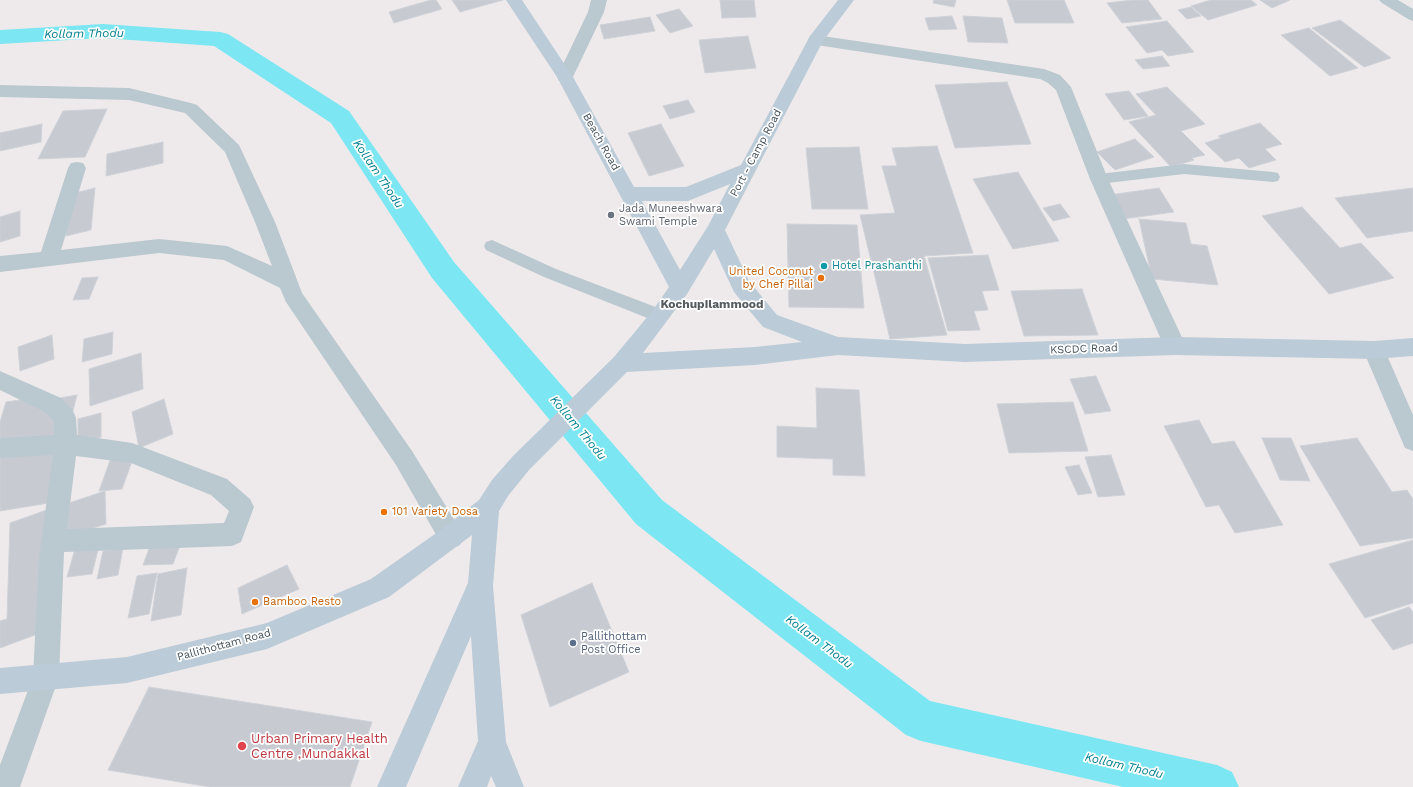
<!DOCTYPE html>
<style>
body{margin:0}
canvas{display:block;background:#eeeaeb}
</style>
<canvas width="1413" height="787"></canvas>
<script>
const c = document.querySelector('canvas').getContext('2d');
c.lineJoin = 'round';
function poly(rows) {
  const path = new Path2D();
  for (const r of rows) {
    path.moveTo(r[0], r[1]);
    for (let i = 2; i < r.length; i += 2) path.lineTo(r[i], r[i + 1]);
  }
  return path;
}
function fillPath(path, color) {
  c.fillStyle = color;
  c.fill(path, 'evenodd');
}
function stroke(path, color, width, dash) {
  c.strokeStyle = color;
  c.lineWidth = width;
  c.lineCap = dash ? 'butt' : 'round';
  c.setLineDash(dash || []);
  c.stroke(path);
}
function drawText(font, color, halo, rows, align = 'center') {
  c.font = font + ' "Work Sans",sans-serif';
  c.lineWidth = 3.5;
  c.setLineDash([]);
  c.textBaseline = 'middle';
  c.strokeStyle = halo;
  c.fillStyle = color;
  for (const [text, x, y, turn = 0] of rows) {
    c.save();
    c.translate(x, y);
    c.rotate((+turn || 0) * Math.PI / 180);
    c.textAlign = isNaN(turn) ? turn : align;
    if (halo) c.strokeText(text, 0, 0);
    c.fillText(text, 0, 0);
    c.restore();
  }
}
fillPath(poly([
 [103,24,220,32,228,34,349,111,454,262,662,500,930,701,1217,765,1232,772,1239,787,1123,787,921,741,906,735,636,524,432,278,331,123,214,46,103,38,0,44,0,30,103,24]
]), '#7ce7f3');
const building = poly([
 [431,0,436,0,442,9,394,23,389,12,431,0],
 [452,0,503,0,460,12,452,0],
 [720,0,754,0,756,17,722,18,720,0],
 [934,0,956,0,954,7,933,3,934,0],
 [1007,0,1064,0,1074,23,1015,23,1007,0],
 [1133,0,1148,0,1162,19,1122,23,1107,3,1133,0],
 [1211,0,1251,0,1257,5,1208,20,1191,6,1211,0],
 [1260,0,1290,0,1272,8,1260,0],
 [1191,7,1201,16,1187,19,1178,10,1191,7],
 [679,9,693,26,670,33,656,15,679,9],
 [952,16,957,29,929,30,925,18,952,16],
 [963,16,1002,18,1008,43,968,42,963,16],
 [650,17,655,31,604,39,600,25,650,17],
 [1340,20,1391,58,1364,67,1312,28,1340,20],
 [1167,21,1194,52,1168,56,1162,50,1147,53,1126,27,1167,21],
 [1309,28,1358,68,1330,76,1281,35,1309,28],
 [748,36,756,68,705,73,699,40,748,36],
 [1162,56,1170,66,1143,69,1135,60,1162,56],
 [1007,82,1031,144,955,148,935,85,1007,82],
 [1167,87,1205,124,1181,131,1205,155,1192,158,1194,160,1171,167,1129,122,1156,115,1136,94,1167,87],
 [1129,91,1148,116,1124,120,1105,94,1129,91],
 [688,100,695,112,670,119,663,106,688,100],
 [107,109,85,157,38,159,63,111,107,109],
 [1260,123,1282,144,1265,149,1276,160,1249,168,1239,158,1225,162,1205,143,1221,138,1218,136,1260,123],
 [42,124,41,142,0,151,0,133,42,124],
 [661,124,684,166,649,176,628,133,661,124],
 [1135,139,1154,157,1115,170,1097,152,1135,139],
 [163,142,163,163,106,176,107,154,163,142],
 [937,146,973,253,924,256,947,335,890,339,860,215,895,213,882,166,897,166,892,148,937,146],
 [859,147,868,209,812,209,806,148,859,147],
 [1018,172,1059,241,1013,249,973,179,1018,172],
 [95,188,91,230,66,236,71,194,95,188],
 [1159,188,1174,212,1123,219,1109,195,1159,188],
 [1413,188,1413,231,1367,238,1335,198,1413,188],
 [1060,204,1070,217,1053,221,1043,208,1060,204],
 [1302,207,1340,248,1361,243,1394,278,1329,294,1262,216,1302,207],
 [20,211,20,236,0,242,0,217,20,211],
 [1139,219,1186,223,1191,244,1207,246,1218,285,1152,279,1139,219],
 [787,224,857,225,864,308,789,307,787,224],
 [988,255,999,290,982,291,988,310,974,311,980,330,948,331,928,258,988,255],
 [98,277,89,299,73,300,82,278,98,277],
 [1082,289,1098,335,1024,336,1011,291,1082,289],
 [113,332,112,354,82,362,84,339,113,332],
 [52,335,54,359,20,371,18,347,52,335],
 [141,353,143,389,90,406,89,369,141,353],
 [1096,376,1111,411,1085,414,1070,379,1096,376],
 [816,388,859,390,865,476,833,475,833,459,777,457,777,426,817,428,816,388],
 [77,395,49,503,0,511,0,422,6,402,33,398,32,403,77,395],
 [164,399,173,434,139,448,132,412,164,399],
 [1073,402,1088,451,1009,453,997,404,1073,402],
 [101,413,101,437,78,444,78,419,101,413],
 [1199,420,1212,444,1234,441,1283,525,1235,533,1219,505,1206,507,1164,426,1199,420],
 [1262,438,1291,438,1310,481,1280,480,1262,438],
 [1357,438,1392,492,1407,490,1413,499,1413,538,1360,546,1300,446,1357,438],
 [135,453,122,489,99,491,112,455,135,453],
 [1111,455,1125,495,1098,497,1085,457,1111,455],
 [1079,465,1092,493,1078,495,1065,467,1079,465],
 [105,491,106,524,65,537,66,504,105,491],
 [58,506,59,626,0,648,0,621,7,619,10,523,58,506],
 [157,527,187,527,173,564,143,565,157,527],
 [1413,540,1413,603,1365,618,1329,564,1413,540],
 [99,546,92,574,67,577,75,549,99,546],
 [123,548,118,575,97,579,103,551,123,548],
 [287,565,299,589,242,614,238,588,287,565],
 [187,568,181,615,151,621,158,574,187,568],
 [157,573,149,614,128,618,137,576,157,573],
 [592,583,629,672,550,707,521,615,592,583],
 [1409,607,1413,612,1413,643,1393,650,1371,620,1409,607],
 [149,687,372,722,350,787,210,787,108,770,149,687]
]);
fillPath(building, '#c7cbd1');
stroke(building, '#ced2d8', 1);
fillPath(poly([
 [1184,164,1273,172,1278,173,1280,177,1278,181,1273,182,1184,174,1099,184,1094,183,1091,179,1094,175,1099,174,1184,164],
 [492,240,556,269,666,311,668,316,666,321,660,323,544,277,486,250,484,246,486,242,492,240]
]), '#bac8cf');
fillPath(poly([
 [591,0,607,0,604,12,571,81,565,82,559,81,557,77,588,12,591,0],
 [1379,0,1398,0,1413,9,1413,21,1408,19,1382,3,1379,0],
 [816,35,1044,69,1060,75,1071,87,1108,179,1186,346,1182,352,1175,355,1168,352,1164,346,1090,179,1056,90,1048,83,1040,79,810,44,808,40,810,36,816,35],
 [0,85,129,88,191,103,197,105,239,145,275,222,302,293,412,451,460,529,463,537,460,545,451,549,442,545,396,465,286,302,280,288,224,260,159,253,0,272,0,256,41,252,68,168,71,163,77,162,83,163,86,168,61,250,159,239,227,246,272,266,255,222,225,152,185,113,129,100,0,97,0,85],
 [1374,341,1382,344,1413,415,1413,451,1405,448,1363,350,1366,344,1374,341],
 [0,371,61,398,73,411,76,418,77,435,132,443,227,479,250,499,254,507,241,542,232,546,64,552,59,677,20,787,0,787,0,765,33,677,39,558,53,455,0,458,0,438,54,435,54,421,45,412,0,390,0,371],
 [76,456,131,463,211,495,229,511,224,523,67,529,76,456]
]), '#bac8cf');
fillPath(poly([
 [506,0,522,0,573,77,634,187,686,187,741,165,810,36,838,0,854,0,823,41,725,230,749,281,777,315,838,337,965,344,1175,337,1374,341,1413,338,1413,356,1374,359,1175,355,965,362,838,355,755,365,627,372,529,470,508,496,499,511,493,586,506,742,524,787,496,787,491,776,487,787,458,787,478,741,471,636,406,787,377,787,468,583,472,535,389,597,267,649,127,683,0,694,0,668,127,657,267,623,371,579,442,529,479,500,492,480,513,456,614,357,653,310,669,287,557,77,506,0],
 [730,184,708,226,680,270,642,201,688,201,730,184],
 [714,249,734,292,763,327,802,342,755,347,643,353,687,294,714,249]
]), '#bbcbd7');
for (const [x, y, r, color] of [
 [611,215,4,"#6b7280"],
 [824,266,4,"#0f9aa8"],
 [821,278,4,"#e8710a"],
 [384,512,4,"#e8710a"],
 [255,602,4,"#e8710a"],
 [573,643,4,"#5c6f8a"],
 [242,746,5,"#e0444e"]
]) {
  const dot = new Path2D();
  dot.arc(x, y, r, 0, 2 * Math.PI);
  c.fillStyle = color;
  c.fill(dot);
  stroke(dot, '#fff', 1.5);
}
drawText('11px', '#42515a', '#fff', [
 ["Beach Road",601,142,61],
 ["Port - Camp Road",756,153,-62],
 ["KSCDC Road",1084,349,-2],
 ["Pallithottam Road",224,645,-15]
]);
drawText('11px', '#5b616d', '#fff', [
 ["Jada Muneeshwara",619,209],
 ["Swami Temple",619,222]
], 'left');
drawText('11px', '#0d838f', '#fff', [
 ["Hotel Prashanthi",832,266]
], 'left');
drawText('11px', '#c56008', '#fff', [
 ["United Coconut",813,272,"right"],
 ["by Chef Pillai",813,285,"right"],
 ["101 Variety Dosa",392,512],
 ["Bamboo Resto",263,602]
], 'left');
drawText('11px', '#4e5e75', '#fff', [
 ["Pallithottam",581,637],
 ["Post Office",581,650]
], 'left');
drawText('italic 12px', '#03808f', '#fff', [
 ["Kollam Thodu",84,34,-1],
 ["Kollam Thodu",378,174,56],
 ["Kollam Thodu",578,428,50],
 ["Kollam Thodu",819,642,37],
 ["Kollam Thodu",1124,766,13]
]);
drawText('bold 12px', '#575c61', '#fff', [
 ["Kochupilammood",712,304]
]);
drawText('13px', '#be3a42', '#fff', [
 ["Urban Primary Health",251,739],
 ["Centre ,Mundakkal",251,754]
], 'left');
</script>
